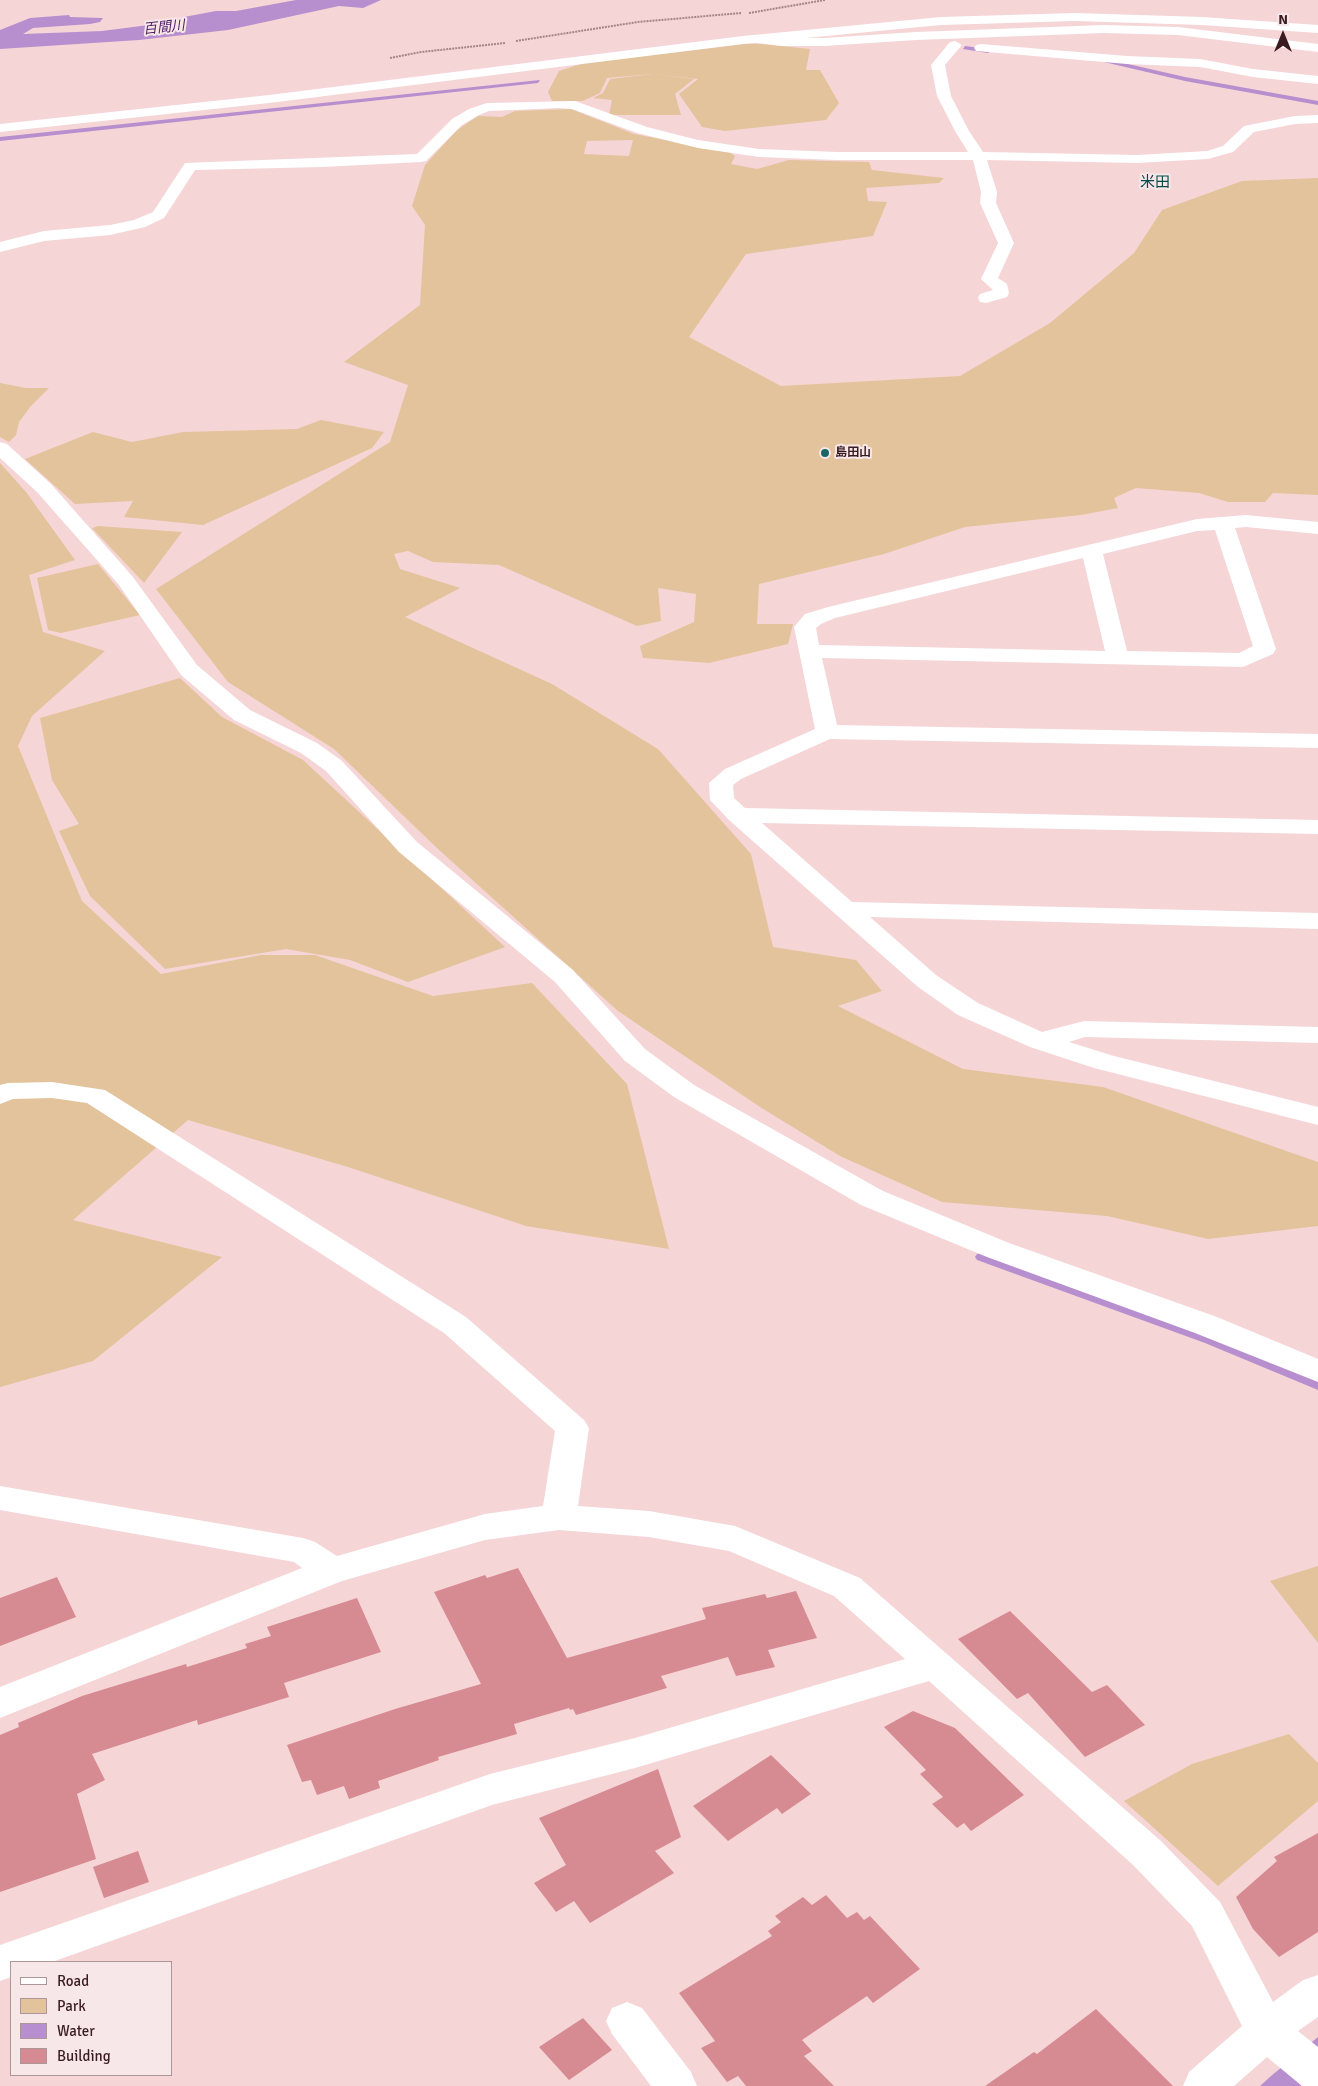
<!DOCTYPE html>
<meta charset="utf-8">
<style>
body{margin:0}
#map{position:relative;width:1318px;height:2086px;overflow:hidden;background:#f6d5d7;font-family:Signika,sans-serif}
canvas{display:block}
.legend{position:absolute;left:10px;top:1961px;width:162px;height:115px;box-sizing:border-box;background:#f8e7e8;border:1px solid #ac9698;margin:0;padding:6px 9px;list-style:none;font-size:15px;color:#3a1c20}
.legend li{display:flex;align-items:center;gap:10px;height:25px}
.legend b{width:25px;border:1px solid #ac9698}
.north{position:absolute;left:1258px;top:10px;width:50px;height:50px;-webkit-text-stroke:4px #f8e7e8;paint-order:stroke;rotate:0deg;font-size:14px;font-weight:700;line-height:20px;text-align:center;color:#3a1c20}
.north::after{content:'';display:block;margin:auto;width:18px;height:22px;background:#3a1c20;clip-path:polygon(50% 0,100% 100%,50% 72%,0 100%)}
</style>
<div id="map">
<canvas width="1318" height="2086"></canvas>
<ul class="legend">
<li><b style="height:6px;background:#fff"></b>Road</li>
<li><b style="height:14px;background:#e3c39b"></b>Park</li>
<li><b style="height:14px;background:#b88fce"></b>Water</li>
<li><b style="height:14px;background:#d68a92"></b>Building</li>
</ul>
<div class="north">N</div>
</div>
<script>
const c = document.querySelector('canvas').getContext('2d');
c.lineJoin = 'round';
function fillPath(path, color) {
  c.fillStyle = color;
  c.fill(path, 'evenodd');
}
function poly(rows) {
  const path = new Path2D();
  for (const r of rows) {
    path.moveTo(r[0], r[1]);
    for (let i = 2; i < r.length; i += 2) path.lineTo(r[i], r[i + 1]);
  }
  return path;
}
function stroke(path, color, width, dash) {
  c.strokeStyle = color;
  c.lineWidth = width;
  c.lineCap = dash ? 'butt' : 'round';
  c.setLineDash(dash || []);
  c.stroke(path);
}
function drawText(font, color, halo, rows, align = 'center') {
  c.font = font + ' Signika,"Noto Sans JP",sans-serif';
  c.lineWidth = 4;
  c.setLineDash([]);
  c.textBaseline = 'middle';
  c.strokeStyle = halo;
  c.fillStyle = color;
  for (const [text, x, y, turn = 0] of rows) {
    c.save();
    c.translate(x, y);
    c.rotate((+turn || 0) * Math.PI / 180);
    c.textAlign = isNaN(turn) ? turn : align;
    if (halo) c.strokeText(text, 0, 0);
    c.fillText(text, 0, 0);
    c.restore();
  }
}
fillPath(poly([
 [744,44,761,44,810,49,806,70,820,70,839,103,826,120,725,131,702,127,679,94,698,79,652,74,607,78,600,93,583,101,552,101,548,92,559,71,584,63],
 [652,74,694,79,675,94,681,115,609,115,612,100,593,98,603,93,610,79],
 [571,109,634,134,729,152,735,156,731,164,757,169,789,160,869,162,872,170,944,178,939,183,866,188,868,201,887,202,873,236,746,254,689,337,781,386,960,376,1050,323,1134,253,1162,210,1242,181,1318,178,1318,495,1273,493,1265,502,1228,502,1199,493,1136,488,1114,498,1118,508,1081,515,965,527,884,554,759,584,757,624,793,624,788,644,709,663,643,658,640,646,694,622,696,594,658,588,661,621,637,626,499,565,433,562,408,551,394,554,400,569,460,588,405,617,552,684,658,749,751,854,773,947,856,960,882,991,838,1006,963,1069,1103,1087,1318,1162,1318,1226,1208,1239,1107,1216,942,1202,840,1156,760,1107,618,1011,438,849,334,749,228,682,156,589,390,442,408,385,344,362,420,305,425,225,412,206,425,165,457,130,478,116,502,117,515,111],
 [633,140,629,156,584,154,587,141],
 [0,383,26,388,49,388,31,406,19,422,16,435,9,442,0,437],
 [321,420,384,432,372,448,203,525,124,517,133,501,75,504,25,459,93,432,132,442,183,432,297,429],
 [0,463,26,492,75,560,29,575,43,632,105,651,32,716,18,746,82,901,161,974,261,955,315,955,433,996,532,983,627,1084,669,1249,526,1226,348,1167,188,1120,73,1220,222,1257,93,1361,0,1387],
 [98,526,182,532,144,583,92,528],
 [98,564,140,615,61,633,48,630,37,578],
 [180,678,222,717,303,760,505,947,408,982,350,960,286,949,165,969,90,896,59,831,79,824,52,780,40,718],
 [1318,1566,1318,1643,1270,1581],
 [1289,1734,1318,1763,1318,1801,1218,1886,1124,1801,1192,1764]
]), '#e3c39b');
fillPath(poly([
 [296,0,381,0,363,8,339,6,228,30,139,40,0,49,0,30,30,18,69,15,70,17,103,18,100,22,90,24,33,28,23,34,102,31,188,20,184,17,216,11,236,11],
 [1318,2037,1318,2086,1260,2086,1271,2076]
]), '#b88fce');
fillPath(poly([
 [965,46,988,49,991,51,988,53,963,49,965,46],
 [1106,59,1185,77,1318,101,1318,105,1185,81,1104,62,1106,59],
 [540,80,538,83,0,141,0,137,540,80],
 [981,1253,1215,1337,1318,1380,1318,1390,1205,1343,977,1260,975,1257,977,1254,981,1253]
]), '#b88fce');
fillPath(poly([
 [518,1568,567,1658,706,1619,702,1608,765,1594,767,1598,796,1591,817,1638,768,1650,775,1667,736,1676,728,1657,661,1676,667,1688,576,1715,573,1709,570,1710,569,1708,514,1724,517,1734,438,1757,439,1760,378,1781,380,1788,349,1799,344,1786,317,1795,311,1780,302,1782,287,1745,395,1709,481,1684,434,1592,485,1575,487,1578],
 [57,1577,76,1617,0,1646,0,1598],
 [357,1598,381,1652,284,1683,289,1697,198,1725,197,1720,92,1754,105,1780,77,1794,96,1859,0,1892,0,1735,19,1727,18,1723,82,1696,186,1664,187,1667,247,1648,245,1644,271,1636,267,1627],
 [1010,1611,1092,1692,1107,1685,1145,1725,1085,1757,1028,1693,1017,1699,958,1639],
 [913,1711,955,1728,1024,1795,971,1831,964,1823,957,1828,932,1804,943,1797,920,1774,926,1770,884,1727],
 [771,1755,811,1794,782,1814,777,1808,728,1841,693,1806],
 [658,1769,681,1837,655,1851,674,1873,590,1923,574,1901,556,1912,534,1883,566,1865,539,1818],
 [1318,1833,1318,1932,1279,1957,1253,1929,1236,1897,1277,1861,1274,1857],
 [138,1851,149,1882,104,1898,93,1867],
 [826,1895,847,1918,857,1912,864,1920,870,1916,920,1969,873,2003,867,1996,802,2040,812,2051,804,2056,834,2086,746,2086,738,2076,727,2082,701,2048,715,2041,679,1993,772,1936,768,1931,781,1922,775,1916,803,1897,812,1905],
 [1096,2009,1173,2086,985,2086,1034,2052,1037,2054],
 [583,2018,612,2050,569,2080,539,2047]
]), '#d68a92');
stroke(poly([
 [749,13,825,0],
 [516,41,638,22,741,13],
 [390,58,421,52,505,43]
]), '#a58588', 2, [2, 1]);
fillPath(poly([
 [1104,25,1178,27,1318,44,1318,52,1178,35,1104,33,916,40,824,46,782,46,757,43,751,39,757,35,782,38,824,38,916,32,1104,25],
 [955,41,962,45,945,65,951,96,969,131,983,152,1137,155,1207,151,1223,146,1244,126,1249,125,1295,116,1318,115,1318,123,1295,124,1254,132,1233,152,1208,159,1137,163,987,160,997,192,996,203,1014,243,998,278,1007,284,1009,293,1007,297,986,303,980,302,978,298,980,294,993,290,981,279,998,243,980,203,981,192,973,160,837,160,759,157,698,148,637,133,572,109,558,108,489,111,479,115,462,125,426,161,421,162,322,167,195,170,164,218,145,227,110,235,44,241,0,252,0,242,44,231,110,225,134,220,153,212,185,163,417,154,452,119,469,109,487,103,575,101,647,127,698,140,759,149,837,152,968,152,955,131,937,96,931,65,950,42,955,41],
 [981,44,1127,56,1200,59,1253,69,1318,76,1318,84,1253,77,1200,67,1127,64,976,51,974,48,976,45,981,44],
 [0,442,7,444,51,484,133,577,197,665,250,710,317,743,342,761,417,842,573,970,645,1049,694,1085,883,1191,1009,1243,1217,1317,1318,1359,1318,1382,1195,1333,987,1257,861,1205,674,1097,625,1061,555,982,399,852,326,771,301,753,234,720,181,675,119,585,37,492,0,458,0,442],
 [1246,515,1318,522,1318,534,1246,527,1235,528,1276,649,1273,654,1243,667,822,658,837,725,1318,734,1318,748,830,739,741,779,733,785,734,798,745,808,1318,820,1318,834,762,823,852,902,1318,913,1318,929,870,917,936,975,978,1003,1042,1032,1084,1021,1318,1027,1318,1043,1085,1037,1069,1042,1114,1056,1318,1107,1318,1125,1094,1068,1030,1047,958,1015,918,987,729,820,710,800,709,783,725,769,815,729,794,627,805,614,828,607,1197,519,1246,515],
 [1215,530,1253,646,1239,653,1127,651,1103,554,1197,531,1215,530],
 [1083,558,1105,651,819,645,816,628,821,624,835,618,1083,558],
 [52,1082,105,1090,466,1317,584,1420,589,1428,578,1506,649,1511,735,1526,860,1578,1161,1841,1220,1902,1273,2002,1303,1980,1318,1975,1318,2017,1298,2031,1318,2047,1318,2086,1302,2086,1267,2057,1234,2086,1183,2086,1189,2072,1242,2026,1192,1926,1133,1865,929,1681,635,1768,492,1805,52,1962,11,1962,11,1977,0,1981,0,1945,490,1774,635,1738,905,1659,834,1596,729,1551,649,1537,559,1530,485,1540,342,1581,0,1718,0,1687,302,1568,294,1562,0,1510,0,1486,303,1538,315,1542,337,1556,485,1514,543,1506,555,1431,444,1333,87,1103,52,1098,13,1099,0,1104,0,1085,8,1083,52,1082],
 [627,2002,642,2008,691,2072,697,2086,651,2086,612,2034,606,2021,612,2008,627,2002]
]), '#fff');
fillPath(poly([
 [1075,13,1202,17,1318,25,1318,33,1202,25,1075,21,941,25,743,44,269,103,0,132,0,124,269,95,743,36,941,17,1075,13]
]), '#fff');
for (const [x, y, r, color] of [
 [825,453,5,"#1a6766"]
]) {
  const dot = new Path2D();
  dot.arc(x, y, r, 0, 2 * Math.PI);
  c.fillStyle = color;
  c.fill(dot);
  stroke(dot, '#f8e7e8', 2);
}
drawText('bold 12px', '#3a1c20', '#f8e7e8', [
 ["島田山",835,453]
], 'left');
drawText('italic 14px', '#4f1b66', '#f8e7e8', [
 ["百間川",164,28,-6]
]);
drawText('15px', '#074948', '#f8e7e8', [
 ["米田",1155,183]
]);
</script>
